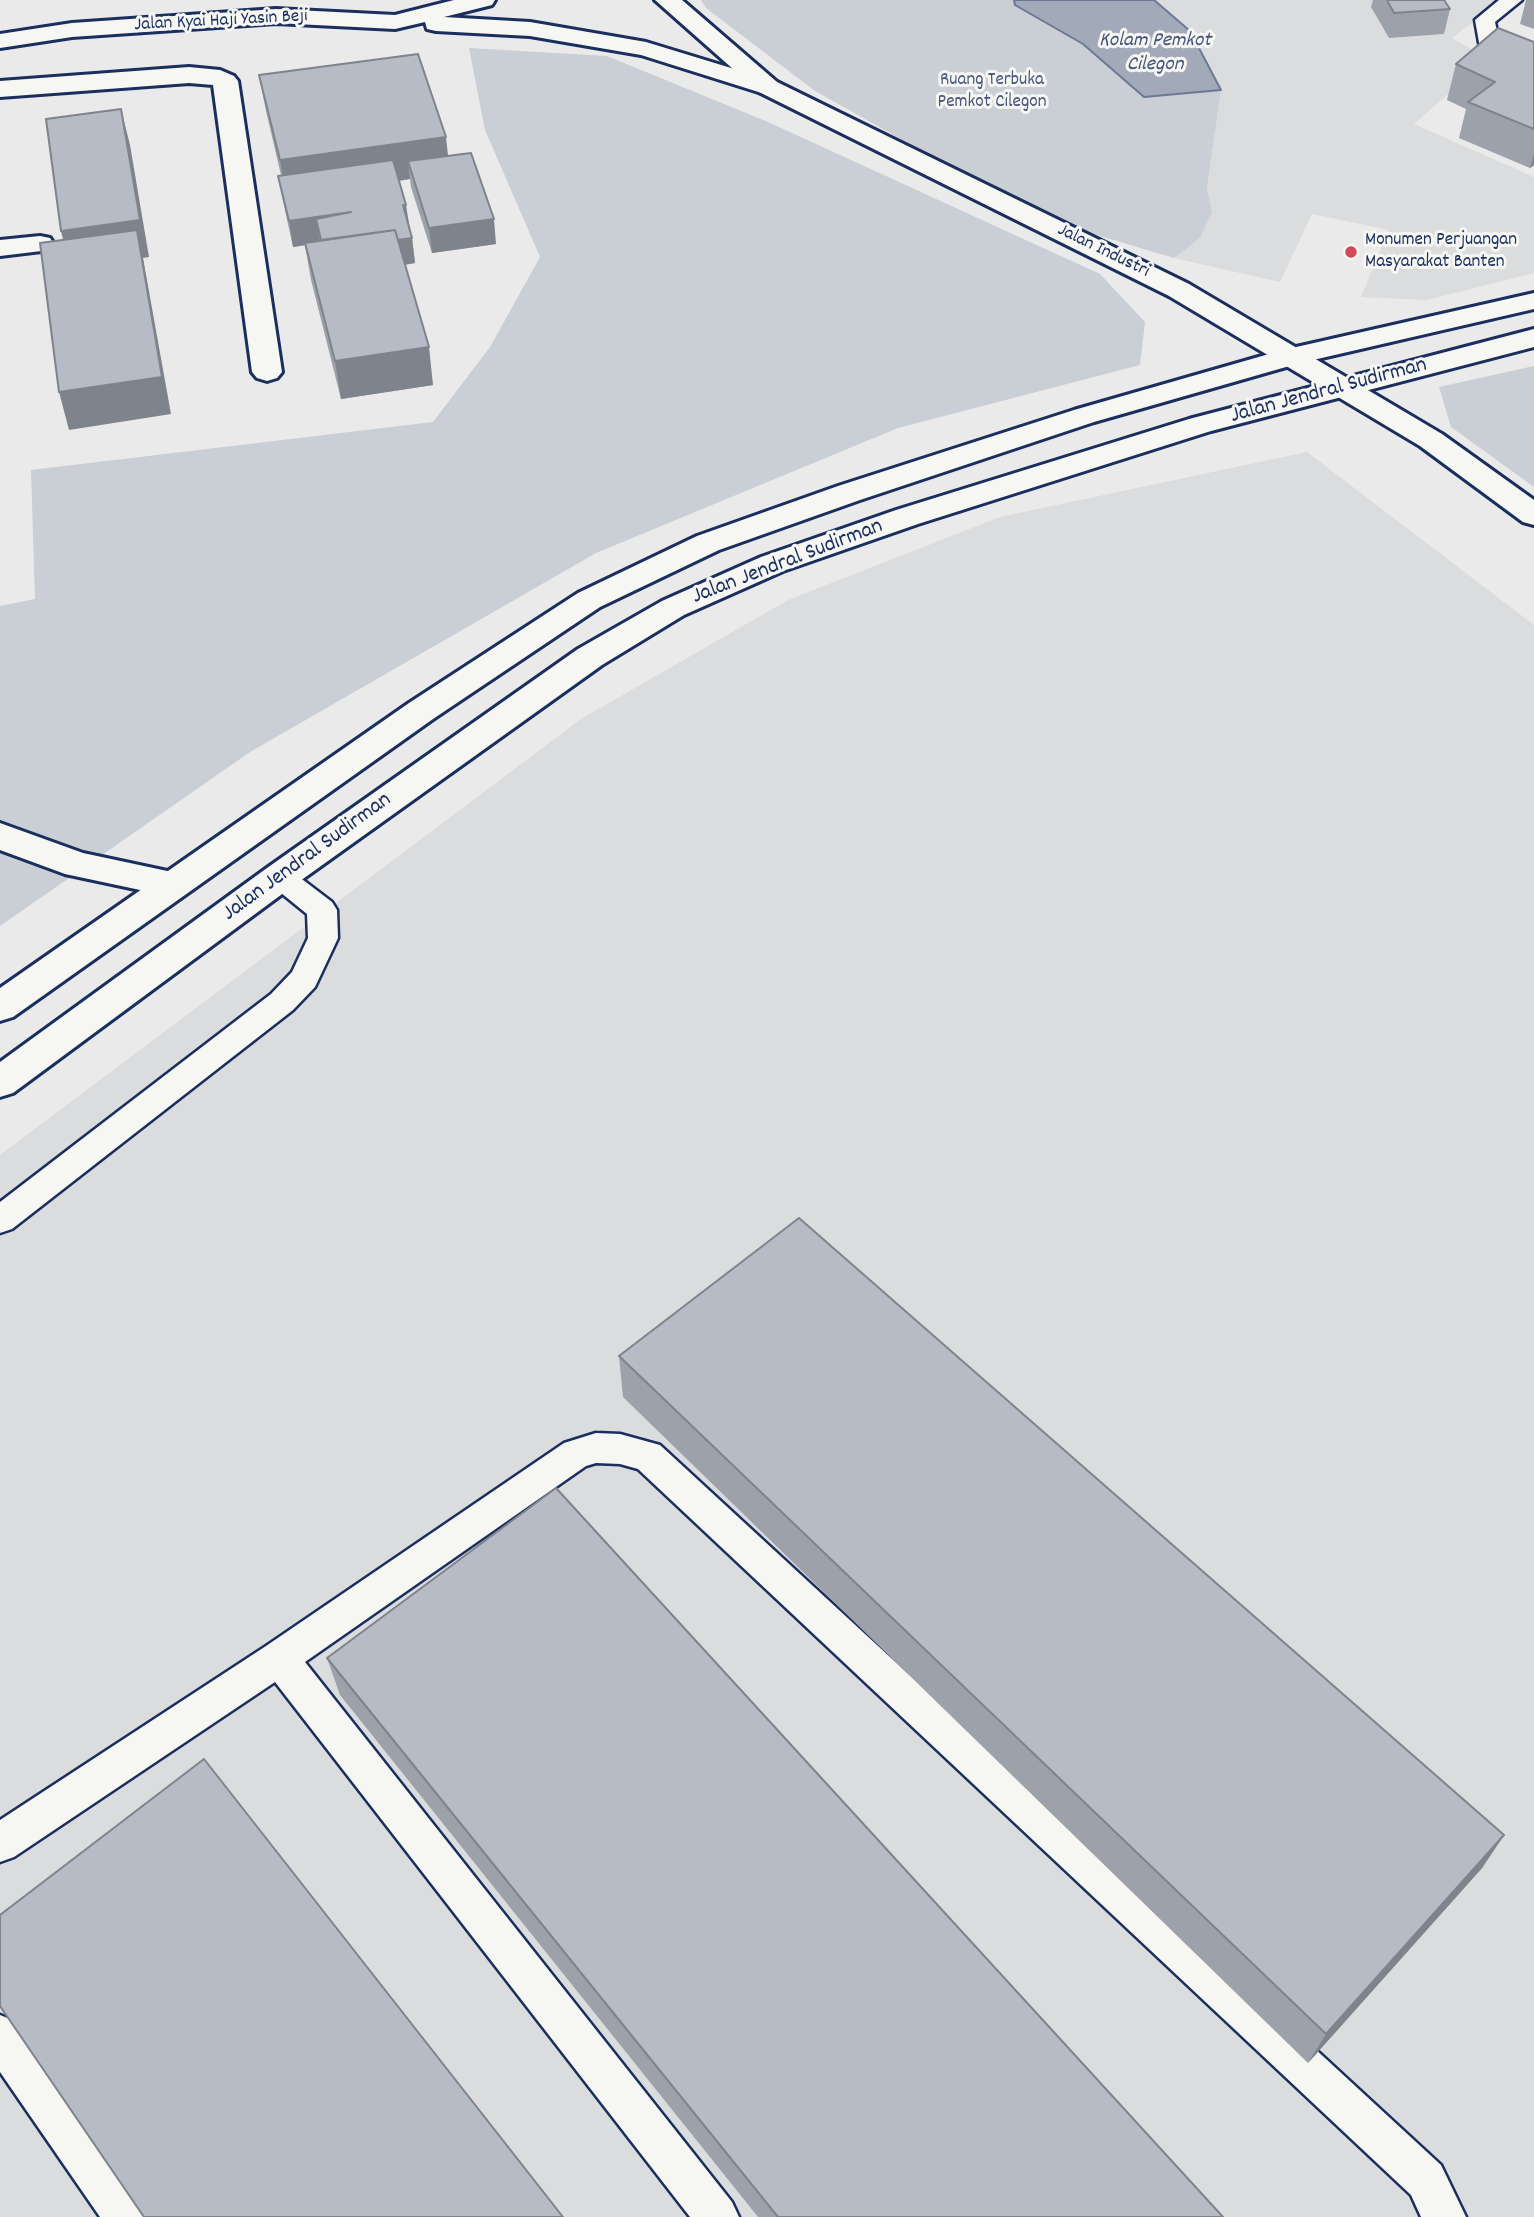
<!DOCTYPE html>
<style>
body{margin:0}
canvas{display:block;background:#e9eae9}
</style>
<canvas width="1534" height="2217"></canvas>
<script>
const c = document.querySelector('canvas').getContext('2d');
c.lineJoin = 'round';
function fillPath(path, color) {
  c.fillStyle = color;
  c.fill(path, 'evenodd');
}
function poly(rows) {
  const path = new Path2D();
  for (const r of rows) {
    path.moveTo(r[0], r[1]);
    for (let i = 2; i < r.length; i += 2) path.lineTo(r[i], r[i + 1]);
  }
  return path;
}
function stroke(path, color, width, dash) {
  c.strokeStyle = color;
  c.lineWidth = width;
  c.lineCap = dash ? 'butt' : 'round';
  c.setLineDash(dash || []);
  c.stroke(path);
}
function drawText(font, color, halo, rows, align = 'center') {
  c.font = font + ' Dekko,sans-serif';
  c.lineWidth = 6;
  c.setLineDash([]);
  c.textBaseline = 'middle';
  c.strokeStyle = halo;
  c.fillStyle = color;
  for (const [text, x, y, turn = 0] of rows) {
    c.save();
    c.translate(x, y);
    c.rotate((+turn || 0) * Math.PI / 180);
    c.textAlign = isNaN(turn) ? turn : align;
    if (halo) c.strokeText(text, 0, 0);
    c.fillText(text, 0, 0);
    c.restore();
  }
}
fillPath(poly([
 [1154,0,1501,0,1452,38,1488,59,1414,124,1534,177,1534,273,1427,300,1361,297,1389,230,1312,214,1280,282,1174,258,1200,238,1212,212,1207,187,1221,90,1190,31],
 [1372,8,1444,34,1389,38],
 [1307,452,1534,625,1534,2217,0,2217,0,1155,581,719,788,600,1000,517]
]), '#dadcde');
fillPath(poly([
 [701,0,1014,0,1015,5,1083,44,1144,97,1221,90,1207,187,1212,212,1200,238,1174,258,1090,233,960,172,815,91,706,8],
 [469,48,607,56,768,122,1100,274,1145,322,1140,365,898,428,596,553,250,752,0,926,0,606,35,599,31,470,433,422,490,347,540,257,485,130],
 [1534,366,1534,487,1451,427,1439,387]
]), '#caced5');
const water = poly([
 [1014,0,1154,0,1190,31,1221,90,1144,97,1083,44,1015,5,1014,0]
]);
fillPath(water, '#a2aaba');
stroke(water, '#6c7995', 2);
const lane = poly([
 [1499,0,1522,0,1495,22,1500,45,1534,63,1534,77,1483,52,1480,48,1475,20,1499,0],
 [280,866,290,870,332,902,337,910,338,938,315,987,293,1010,12,1229,0,1233,0,1202,271,994,292,972,308,938,307,914,270,884,265,877,270,870,280,866],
 [596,1433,620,1434,660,1445,1441,2165,1466,2217,1421,2217,1411,2195,638,1469,620,1464,596,1463,586,1466,305,1662,732,2202,739,2217,690,2217,275,1682,14,1857,0,1862,0,1820,266,1646,564,1443,596,1433],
 [0,2015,15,2021,141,2202,148,2217,100,2217,0,2072,0,2015]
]);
const street = poly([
 [454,0,495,0,492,5,444,17,530,22,646,42,777,82,781,87,777,92,768,95,641,55,530,36,436,31,427,29,425,22,395,29,276,23,72,37,0,48,0,34,72,23,276,9,395,15,454,0],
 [189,67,220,70,234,76,238,81,282,372,277,378,267,381,257,378,252,372,213,85,189,83,0,97,0,81,189,67],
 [40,236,50,238,54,244,50,250,0,256,0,240,40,236],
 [0,823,83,853,186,875,191,884,186,893,173,897,65,874,0,850,0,823]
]);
const secondary = poly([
 [655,0,682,0,777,82,1189,284,1442,434,1534,500,1534,525,1523,522,1420,446,1169,296,759,92,655,0]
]);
const highway = poly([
 [1534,293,1534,309,1300,363,1094,422,860,500,719,550,600,607,433,719,13,1017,0,1021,0,988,409,703,578,593,697,536,838,486,1074,410,1283,350,1534,293],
 [1534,329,1534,347,1211,431,918,524,783,571,684,615,602,665,293,886,13,1093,0,1097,0,1062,267,868,578,649,662,601,761,557,896,510,1189,419,1534,329]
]);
stroke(lane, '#1b2f5e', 5);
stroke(street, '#1b2f5e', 6);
stroke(secondary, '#1b2f5e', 6);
stroke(highway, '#1b2f5e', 6);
fillPath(lane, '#f6f6f2');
fillPath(street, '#f6f6f2');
fillPath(secondary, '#f6f6f2');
fillPath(highway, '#f6f6f2');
fillPath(poly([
 [1373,0,1444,0,1450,9,1444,34,1389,38,1371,7],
 [1526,0,1534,0,1534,29,1520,24],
 [1534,42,1534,165,1530,168,1459,138,1466,109,1447,100,1456,64],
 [259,75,448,156,496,244,432,253,411,187,410,179,399,181,412,238,415,263,405,265,433,385,341,399,311,280,305,245,293,247,283,201,278,176,281,175,266,111],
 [619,1356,1504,1835,1482,1868,1308,2063,623,1397],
 [327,1658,1223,2217,758,2217,340,1695]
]), '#9da1aa');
fillPath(poly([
 [121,109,130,145,149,257,143,258,171,414,69,430,59,392,70,268,61,231],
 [446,137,450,174,408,161,410,179,286,196,280,160],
 [1534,154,1534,165,1530,168],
 [403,205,406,205,410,230],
 [351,212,316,219,320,243,293,247,289,221],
 [494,219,496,244,432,253,429,228],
 [412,238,415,263,328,276,324,250],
 [429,347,433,385,341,399,335,361],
 [1504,1835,1482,1868,1308,2063,1326,2034]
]), '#7f838b');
const building = poly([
 [1387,0,1444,0,1450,9,1394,13,1387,0],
 [1498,28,1534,42,1534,129,1468,102,1495,82,1456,64,1498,28],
 [418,54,446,137,280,160,259,75,418,54],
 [121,109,140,220,61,231,46,119,121,109],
 [471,153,494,219,429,228,408,161,471,153],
 [393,160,406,205,403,205,412,238,398,240,395,230,321,240,316,219,351,212,289,221,278,176,393,160],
 [137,230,162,377,59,392,40,243,137,230],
 [395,230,429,347,335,361,305,243,395,230],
 [799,1218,1504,1835,1326,2034,619,1356,799,1218],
 [556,1488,1223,2217,778,2217,327,1658,556,1488],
 [204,1759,563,2217,144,2217,0,2006,0,1915,204,1759]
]);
fillPath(building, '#b6bbc6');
stroke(building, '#7f838b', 2);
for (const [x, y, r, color] of [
 [1351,252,7,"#d1495b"]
]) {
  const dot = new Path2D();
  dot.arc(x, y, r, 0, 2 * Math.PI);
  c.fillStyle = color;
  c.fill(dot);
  stroke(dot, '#f6f6f2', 2.5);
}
drawText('19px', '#1b2f5e', '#f6f6f2', [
 ["Jalan Kyai Haji Yasin Beji",221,22,-3],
 ["Jalan Industri",1103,252,26]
]);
drawText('19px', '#47577c', '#f6f6f2', [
 ["Ruang Terbuka",992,81],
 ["Pemkot Cilegon",992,103]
]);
drawText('19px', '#1b2f5e', '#f6f6f2', [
 ["Monumen Perjuangan",1365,241],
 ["Masyarakat Banten",1365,263]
], 'left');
drawText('italic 21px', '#44547a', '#f6f6f2', [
 ["Kolam Pemkot",1155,42],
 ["Cilegon",1155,66]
]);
drawText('23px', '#1b2f5e', '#f6f6f2', [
 ["Jalan Jendral Sudirman",1329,392,-15],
 ["Jalan Jendral Sudirman",788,563,-21],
 ["Jalan Jendral Sudirman",308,858,-36]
]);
</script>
